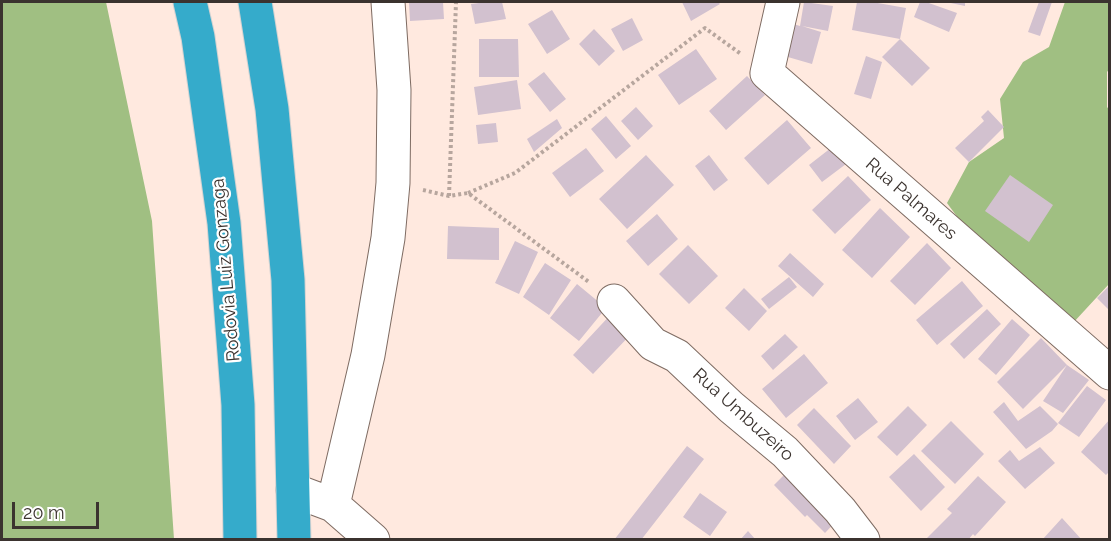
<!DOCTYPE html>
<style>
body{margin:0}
#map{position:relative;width:1111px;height:541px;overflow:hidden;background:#ffe9df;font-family:Raleway,sans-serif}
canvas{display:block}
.frame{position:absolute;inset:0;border:3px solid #3b332f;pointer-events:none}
.scale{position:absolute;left:12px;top:502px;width:87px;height:27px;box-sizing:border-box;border:3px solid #3b332f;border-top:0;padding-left:8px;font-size:18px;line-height:21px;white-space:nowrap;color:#3b332f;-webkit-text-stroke:4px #fff;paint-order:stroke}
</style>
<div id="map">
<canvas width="1111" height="541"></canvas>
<div class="frame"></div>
<div class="scale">20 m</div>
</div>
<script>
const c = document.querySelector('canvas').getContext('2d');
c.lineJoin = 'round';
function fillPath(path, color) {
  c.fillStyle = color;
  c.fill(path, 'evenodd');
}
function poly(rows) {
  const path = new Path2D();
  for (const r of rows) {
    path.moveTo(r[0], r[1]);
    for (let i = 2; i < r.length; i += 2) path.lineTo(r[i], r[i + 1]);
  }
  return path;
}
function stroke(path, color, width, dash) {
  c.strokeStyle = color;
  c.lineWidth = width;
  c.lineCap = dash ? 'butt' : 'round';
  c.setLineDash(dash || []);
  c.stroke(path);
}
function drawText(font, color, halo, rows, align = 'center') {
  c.font = font + ' Raleway,sans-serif';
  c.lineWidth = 4.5;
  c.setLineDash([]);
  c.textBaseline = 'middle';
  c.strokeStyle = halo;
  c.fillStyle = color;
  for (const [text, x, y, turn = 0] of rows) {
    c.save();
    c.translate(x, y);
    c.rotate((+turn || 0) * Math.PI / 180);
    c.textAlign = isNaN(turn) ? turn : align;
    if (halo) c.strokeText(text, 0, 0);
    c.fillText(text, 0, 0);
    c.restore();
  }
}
fillPath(poly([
 [2,2,106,2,152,221,174,539,2,539],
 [1065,2,1110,2,1110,68,1107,72,1107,107,1110,111,1109,284,1073,323,961,222,947,203,969,162,1004,138,1000,99,1023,62,1049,47]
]), '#a0bf82');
fillPath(poly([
 [409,2,443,2,444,19,410,21],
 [487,2,502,2,506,19,475,24,471,4],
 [682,2,718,2,720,4,691,21],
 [804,2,833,6,828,31,802,26,821,32,812,64,781,55,790,23,800,26],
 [857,2,872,2,906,8,900,39,852,30],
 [920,2,926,2,957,13,949,32,914,17],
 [946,2,965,2,965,6],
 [1039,2,1052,2,1040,36,1028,32],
 [552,10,570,39,547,54,528,24],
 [632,18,643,40,623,51,611,29],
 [594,29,615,51,599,66,579,44],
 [479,39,518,39,519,77,479,77],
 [900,39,930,68,912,86,882,57],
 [696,49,717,79,679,105,658,75],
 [866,56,882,62,871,99,854,94],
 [544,72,566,99,550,112,528,84],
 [747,76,765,95,726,130,709,111],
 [517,80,521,109,478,115,474,87],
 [636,107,653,126,638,140,621,121],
 [988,110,1004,127,969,162,955,148,984,121,981,117],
 [606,116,631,146,616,159,591,129],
 [557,119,562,128,534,152,527,139],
 [787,120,811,148,768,185,744,158],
 [496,123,498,142,478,144,476,125],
 [836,144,850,161,822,182,809,165],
 [586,148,604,171,570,197,552,173],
 [646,155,674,185,627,229,599,199],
 [709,155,728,180,714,191,695,166],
 [1010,175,1053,205,1029,242,985,211],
 [848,176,871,200,835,234,812,210],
 [880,208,910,237,872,278,842,250],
 [657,214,678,239,648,266,626,241],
 [448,226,499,228,499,260,447,259],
 [515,241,538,252,519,294,495,283],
 [927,243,951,268,915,305,890,281],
 [688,245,718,276,689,304,659,274],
 [790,253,824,284,813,297,778,266],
 [545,263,571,280,549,315,523,297],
 [789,277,797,287,769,309,761,299],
 [962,281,983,306,937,345,916,320],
 [577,284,606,308,579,341,550,318],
 [1110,285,1110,311,1097,298],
 [744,288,767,311,749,331,725,308],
 [987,309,1001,324,964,359,950,344],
 [614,311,635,330,593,374,573,355],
 [1012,319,1030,335,996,375,978,359],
 [785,334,798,347,773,370,761,356],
 [1041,338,1067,365,1089,380,1063,413,1043,401,1067,365,1023,409,997,382],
 [804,354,828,383,786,418,762,389],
 [1087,386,1106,400,1079,437,1058,423],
 [858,398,878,422,855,440,836,416],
 [1004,402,1018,421,1040,406,1058,424,1052,431,1026,449,993,412],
 [908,406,927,425,897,456,877,437],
 [814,408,851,446,834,464,797,425],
 [1110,419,1110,471,1106,475,1081,452],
 [951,421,984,454,955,484,921,451],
 [687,446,704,459,641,540,614,540],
 [1040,447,1055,463,1025,489,998,461,1010,450,1019,461],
 [914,454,945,487,921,511,889,477],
 [793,466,841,516,825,533,807,515,805,517,774,485],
 [978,476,1006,502,975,536,966,527,973,534,968,540,925,540,952,513,947,509],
 [700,493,727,512,710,536,683,517],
 [1062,518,1082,540,1042,540],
 [748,531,756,540,740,540]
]), '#d2c1cf');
const minor = poly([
 [783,2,767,73,1110,373],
 [614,301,653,344,677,356,731,407,785,452,840,510,863,540],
 [293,490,333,505,373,540],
 [333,505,368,355,388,238,393,183,394,90,388,2]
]);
const highway = poly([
 [190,2,198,37,224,223,238,405,240,540],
 [255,2,272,109,288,280,294,540]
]);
stroke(minor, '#7e6b62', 35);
stroke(highway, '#d4d2d1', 35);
stroke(poly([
 [423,190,449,196,468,193,589,282],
 [468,193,515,173,705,28,741,54],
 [449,196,456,2]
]), '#b7a69e', 4, [3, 3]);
stroke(minor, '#fff', 33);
stroke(highway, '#35abcb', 33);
drawText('18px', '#3b332f', '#fff', [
 ["Rua Palmares",911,199,41],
 ["Rodovia Luiz Gonzaga",226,270,-95],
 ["Rua Umbuzeiro",743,415,42]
]);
</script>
